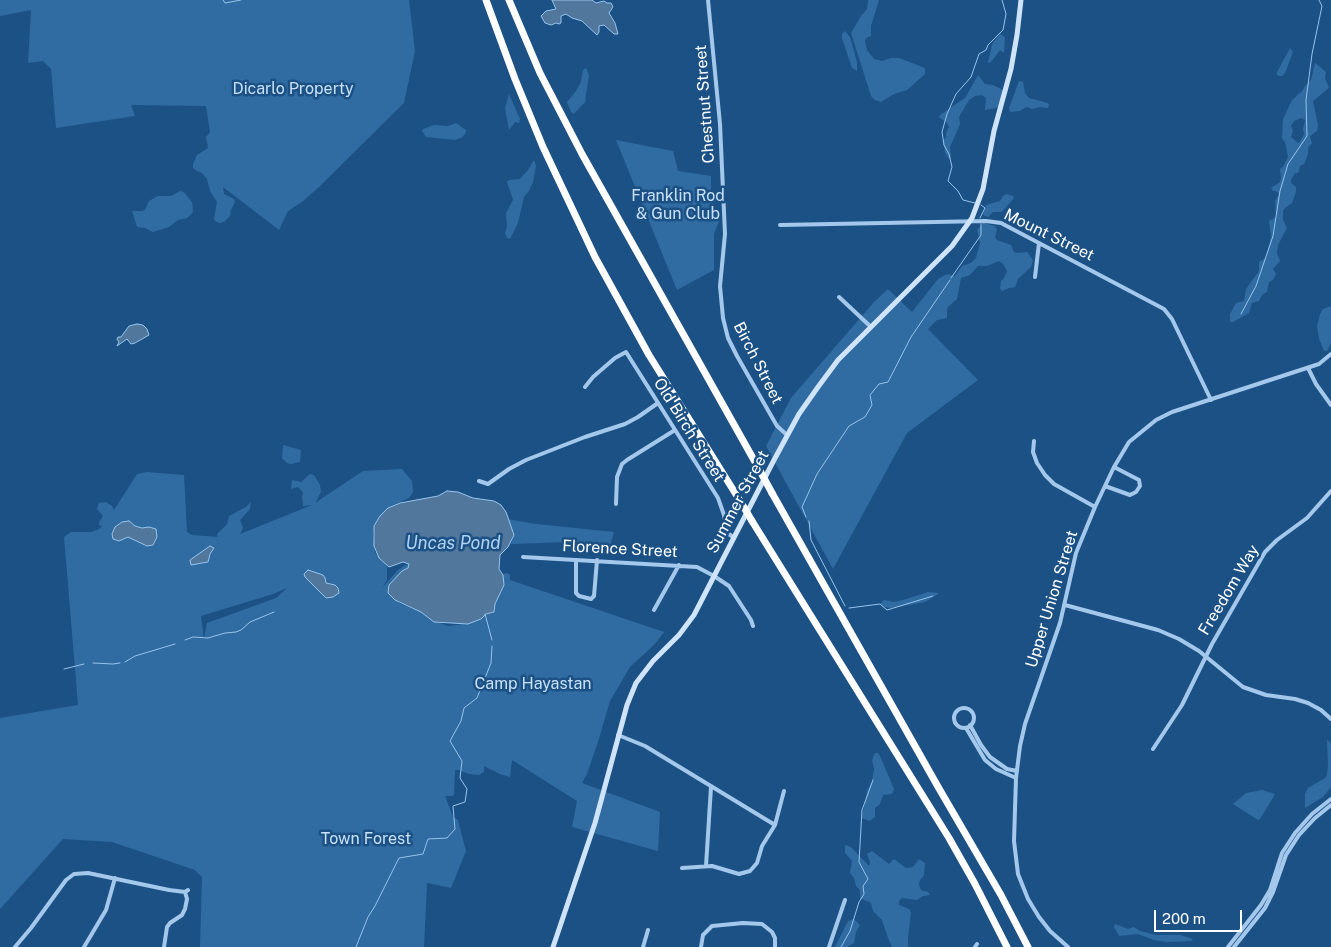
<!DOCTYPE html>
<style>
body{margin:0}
#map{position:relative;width:1331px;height:947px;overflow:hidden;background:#1c5185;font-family:"Public Sans",sans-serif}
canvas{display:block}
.scale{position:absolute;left:1154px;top:910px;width:88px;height:22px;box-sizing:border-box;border:2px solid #fff;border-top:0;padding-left:6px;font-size:15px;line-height:18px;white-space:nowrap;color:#fff;-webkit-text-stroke:4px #1c5185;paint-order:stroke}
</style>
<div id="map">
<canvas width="1331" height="947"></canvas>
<div class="scale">200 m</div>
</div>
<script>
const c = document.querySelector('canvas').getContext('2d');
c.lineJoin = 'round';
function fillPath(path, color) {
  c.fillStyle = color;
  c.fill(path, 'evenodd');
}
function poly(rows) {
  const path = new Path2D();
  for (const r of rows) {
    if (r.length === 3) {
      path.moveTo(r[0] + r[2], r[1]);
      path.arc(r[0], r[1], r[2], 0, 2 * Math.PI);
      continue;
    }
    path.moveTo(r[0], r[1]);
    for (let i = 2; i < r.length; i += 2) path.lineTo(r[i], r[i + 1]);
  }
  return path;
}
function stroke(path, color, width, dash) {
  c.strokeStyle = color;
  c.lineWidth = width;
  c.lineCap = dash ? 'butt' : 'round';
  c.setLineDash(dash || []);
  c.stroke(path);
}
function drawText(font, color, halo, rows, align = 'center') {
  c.font = font + ' "Public Sans",sans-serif';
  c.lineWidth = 5;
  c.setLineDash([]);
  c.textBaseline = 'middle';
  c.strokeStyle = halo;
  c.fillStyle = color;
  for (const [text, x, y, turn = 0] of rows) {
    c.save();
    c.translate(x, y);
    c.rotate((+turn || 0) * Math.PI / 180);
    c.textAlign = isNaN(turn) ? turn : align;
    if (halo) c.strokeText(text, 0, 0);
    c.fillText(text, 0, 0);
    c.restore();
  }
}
fillPath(poly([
 [0,0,409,0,415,51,404,103,319,187,302,202,288,211,279,230,223,187,224,194,234,199,235,202,231,210,230,216,224,222,220,223,216,222,214,219,217,202,210,191,207,179,202,173,197,171,193,168,193,164,197,155,208,148,206,137,210,132,206,106,131,105,135,116,56,128,51,69,43,61,28,63,31,10,0,16],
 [868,0,879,0,871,26,871,36,866,38,865,41,867,50,874,59,882,61,891,58,899,58,925,68,925,74,907,90,894,94,881,102,875,100,871,96,851,33,861,16,867,9],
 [845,31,850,37,857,62,857,71,852,68,842,38,842,34],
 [1000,34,1005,37,1004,53,1000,50,991,62,988,63,992,44],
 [1290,48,1293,52,1285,73,1282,76,1279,76,1277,75,1277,72],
 [1315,63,1326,72,1325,78,1329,88,1313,101,1318,125,1317,131,1310,136,1312,143,1308,148,1308,154,1304,164,1300,166,1298,173,1295,173,1291,180,1291,183,1296,187,1296,192,1292,203,1285,208,1283,211,1283,220,1287,228,1278,245,1277,253,1280,261,1273,269,1276,274,1273,280,1269,282,1267,292,1262,295,1259,301,1252,303,1249,313,1233,322,1230,322,1230,314,1236,303,1244,301,1246,289,1259,271,1259,262,1266,258,1271,236,1269,221,1276,217,1275,201,1279,194,1276,191,1273,191,1271,188,1280,182,1281,178,1280,169,1283,167,1288,157,1285,142,1282,138,1283,119,1292,100,1302,91,1305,86,1311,80],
 [1301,118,1305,120,1303,129,1304,134,1300,142,1298,143,1291,137,1293,131,1291,126,1294,121],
 [586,68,589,75,585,102,574,114,571,112,567,102,576,91,581,82,583,70],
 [978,75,985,84,993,85,1003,90,1000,105,996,108,985,110,986,98,982,95,975,96,969,100,959,117,960,124,950,147,951,158,949,159,945,153,943,141,946,137,946,133,949,127,947,123,939,117,940,115,965,98],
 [1019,81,1023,82,1025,93,1029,98,1048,103,1049,105,1048,108,1040,107,1032,109,1026,107,1020,111,1010,112,1009,108],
 [509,94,520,119,519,123,515,122,509,130,505,108],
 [456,123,466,130,466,133,461,138,455,140,426,137,422,131,423,129,434,125,448,126],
 [616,140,673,151,678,171,711,176,711,198,721,216,714,234,714,270,677,290],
 [534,160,536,166,533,182,529,191,524,197,518,223,510,239,507,238,505,233,507,226,506,213,513,200,507,182,509,180,520,179,528,170],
 [180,191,184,192,192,202,193,212,187,218,178,220,169,227,153,232,145,228,137,227,132,211,141,211,145,210,149,201,158,196,171,196],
 [1006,194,1013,196,1014,198,1002,212,993,212,988,217,983,215,986,205,1000,201,1003,196],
 [983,223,995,226,997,230,995,237,997,240,1011,245,1014,252,1017,253,1027,252,1033,260,1031,267,1018,279,1015,287,1009,288,1002,291,1000,288,1001,281,1004,278,1007,271,1003,264,999,261,987,266,978,266,970,275,961,278,957,299,948,307,947,310,947,318,937,320,928,329,978,380,907,433,833,569,766,446,791,398,874,302,888,289,912,312,938,279,947,274,955,276,962,266,971,263,976,258,980,243,977,230],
 [1331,306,1331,343,1327,351,1324,351,1319,339,1317,326,1320,314,1323,309],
 [283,445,301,450,300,462,291,464,287,463,282,458],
 [402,469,412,481,413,492,409,498,391,506,386,510,378,519,373,533,375,552,379,558,387,565,387,580,382,588,398,570,407,564,411,567,391,596,399,603,421,612,432,620,448,626,471,623,483,617,486,614,493,613,501,576,503,577,503,574,507,573,510,575,510,580,664,632,654,645,630,667,610,701,598,742,587,774,582,783,660,812,658,851,572,827,577,801,512,760,510,777,500,774,484,766,484,772,479,775,469,774,459,770,455,770,454,794,453,796,445,796,453,817,458,820,466,851,451,888,427,883,424,947,200,947,202,877,195,870,112,842,63,839,0,909,0,718,78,705,64,537,71,532,91,532,99,529,102,526,99,525,99,522,103,516,97,509,99,503,106,502,112,506,114,510,137,474,147,472,184,475,187,532,192,535,218,537,217,534,227,524,229,516,246,507,251,502,250,509,240,520,243,528,240,534,312,505,303,506,302,497,303,492,298,487,291,489,292,480,301,482,310,474,314,475,320,485,321,492,315,503,363,471],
 [287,588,276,598,207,623,204,639,201,616,273,594],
 [507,519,536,524,614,532,610,546,570,542,511,544,514,535],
 [928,592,938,593,938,594,925,602,891,608,883,607,880,604,884,600,894,602,903,600],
 [1327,739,1331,744,1331,787,1323,797,1305,808,1305,794,1308,788,1325,778,1327,775,1328,765],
 [875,753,878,753,880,756,894,789,892,794,883,795,880,804,875,808,875,817,870,821,862,818,867,791,872,781,874,769,872,760],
 [1262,790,1275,794,1260,819,1258,820,1233,804,1246,793],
 [845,845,851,847,869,866,870,862,867,854,872,851,889,864,894,859,906,868,913,867,919,859,925,863,924,875,919,882,919,885,921,890,928,892,930,895,923,896,917,900,902,898,899,901,899,905,909,909,911,913,908,937,908,947,892,947,888,938,882,920,873,911,871,903,860,898,860,890,856,886,854,878,850,873,852,861,845,853],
 [854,919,860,925,856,932,854,943,847,947,835,947,848,921],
 [1115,924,1128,929,1134,927,1140,931,1156,935,1180,935,1193,939,1191,941,1167,942,1154,940,1138,934,1119,936,1114,927]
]), '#306ca2');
const water = poly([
 [552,0,592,0,596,3,604,1,607,3,611,3,613,7,609,13,615,23,618,34,614,34,604,25,599,26,599,32,597,35,582,21,572,18,566,14,561,16,561,23,559,24,556,23,551,25,545,23,541,16,546,11,556,9,552,0],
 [137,324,143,325,147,329,149,335,135,343,131,344,127,339,117,346,119,342,117,339,118,337,121,337,129,326,137,324],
 [447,491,458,492,473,498,494,501,501,505,506,512,514,535,508,547,500,555,499,569,503,575,504,585,495,604,494,612,486,614,481,619,468,624,434,622,421,612,395,600,388,593,389,585,402,571,408,568,409,564,403,562,389,567,379,558,374,546,374,526,380,516,388,508,400,503,438,496,447,491],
 [129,521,135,526,142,528,149,527,156,529,157,537,153,545,147,546,128,537,119,541,113,539,112,534,115,527,122,522,129,521],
 [210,546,214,548,210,554,208,562,191,565,190,560,210,546],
 [308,570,323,575,325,578,326,583,335,585,338,588,339,593,333,597,326,598,305,577,304,574,308,570]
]);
fillPath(water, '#52779d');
stroke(water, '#96c4ed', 1);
stroke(poly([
 [223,0,225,3,241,0],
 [975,203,963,200,958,191,948,181,952,167,949,154,944,145,942,132,947,114,956,94,971,77,979,54,986,50,988,45,1003,30,1006,14,1002,0],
 [980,218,985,208,981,205],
 [951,278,981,235,981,224],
 [1241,314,1256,286,1273,236,1280,191,1288,164,1307,136,1306,100,1312,54,1322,6,1319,0],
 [806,517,802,507,817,474,849,426,865,417,872,405,870,395,879,384,888,382,911,337,950,280],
 [809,521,811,540,845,606],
 [849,608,880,604,887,610,933,596],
 [485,614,492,640],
 [185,640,193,637,208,638,225,633,236,632,241,630,250,622,274,612],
 [125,662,135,656,175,644],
 [93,663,113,664,120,663],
 [64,669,84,664],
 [356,947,368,917,375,906,399,858,423,854,428,839,447,838,455,829,453,806,465,802,467,789,460,778,462,761,450,741,461,721,464,708,477,698,491,663,492,646],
 [841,947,850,931,859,902,864,894,863,886,868,879,859,862,862,810,873,780]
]), '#96c4ed', 1);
stroke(poly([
 [708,0,720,124,725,234,720,286,723,318,728,338,737,356,777,426,787,435],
 [780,225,986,221,1001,223,1164,309,1172,319,1211,400],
 [1035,277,1039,243],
 [839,297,871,327],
 [1308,368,1316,384,1331,405],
 [585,387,593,377,615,358,626,352,718,498,724,515,726,532,733,537],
 [1034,441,1033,452,1037,463,1045,475,1054,484,1095,507],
 [479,481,488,484,509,469,526,460,585,437,625,424,638,417,658,403],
 [1105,486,1130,495,1136,492,1140,486,1139,480,1114,467],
 [616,504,617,477,622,464,627,460,675,430],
 [523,557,697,567,714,576,729,586,751,620,753,626],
 [576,560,576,593,579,596,591,599,594,596,597,560],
 [1065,605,1158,630,1179,639,1199,651,1243,687,1266,695,1295,699,1308,703,1321,710,1331,719],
 [654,610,679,565],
 [964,718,10],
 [970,725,981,745,990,757,1007,769,1017,771],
 [966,728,985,760,996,769,1016,778],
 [618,735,645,746,775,825],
 [1153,749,1182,705,1212,644,1265,552,1277,540,1307,518,1331,491],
 [706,866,711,787],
 [682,868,712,866,739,874,750,871,757,863,762,846,775,825,784,791],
 [15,947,31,928,66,880,74,874,88,873,169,890,185,892,188,890],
 [84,947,106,910,115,878],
 [164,947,167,927,170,923,182,915,185,909,187,899,185,892],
 [643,947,648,930],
 [701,947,703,935,712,926,743,923,762,924,772,932,775,938,775,947],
 [829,947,845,900],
 [975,947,977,944],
 [1068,947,1050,931,1039,917,1028,899,1018,874,1014,841,1016,778,1020,746,1025,724,1060,623,1076,553,1095,507,1114,467,1129,442,1156,420,1172,412,1319,364,1331,354],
 [1228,947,1261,905,1270,890,1282,853,1295,833,1312,814,1331,799],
 [1234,947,1265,908,1273,892,1286,855,1299,835,1315,818,1331,805]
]), '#a3c8eb', 4);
stroke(poly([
 [553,947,595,823,627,705,636,683,653,661,679,635,694,615,774,460,799,414,818,387,838,360,952,246,972,218,983,189,994,131,1011,69,1017,35,1021,0]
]), '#cfe4f8', 5);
stroke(poly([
 [486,0,515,79,543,147,595,257,649,355,742,504],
 [509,0,540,73,582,154,759,469],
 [772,493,937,785,1001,895,1028,947],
 [752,521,949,838,975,884,1007,947]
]), '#fff', 7);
stroke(poly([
 [759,469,772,493],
 [742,504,752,521]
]), '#fff', 7);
drawText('16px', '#c8e1f8', '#1c5185', [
 ["Dicarlo Property",293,89],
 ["Franklin Rod",678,196],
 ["& Gun Club",678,214],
 ["Camp Hayastan",533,684],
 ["Town Forest",366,839]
]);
drawText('16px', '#fff', '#1c5185', [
 ["Chestnut Street",705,104,-94],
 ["Mount Street",1049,235,26],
 ["Birch Street",758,363,63],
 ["Old Birch Street",689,430,58],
 ["Summer Street",738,502,-62],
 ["Florence Street",620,549,3],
 ["Freedom Way",1229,590,-59],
 ["Upper Union Street",1052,599,-73]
]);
drawText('italic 18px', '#afd2f2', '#1c5185', [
 ["Uncas Pond",453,543]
]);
</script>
